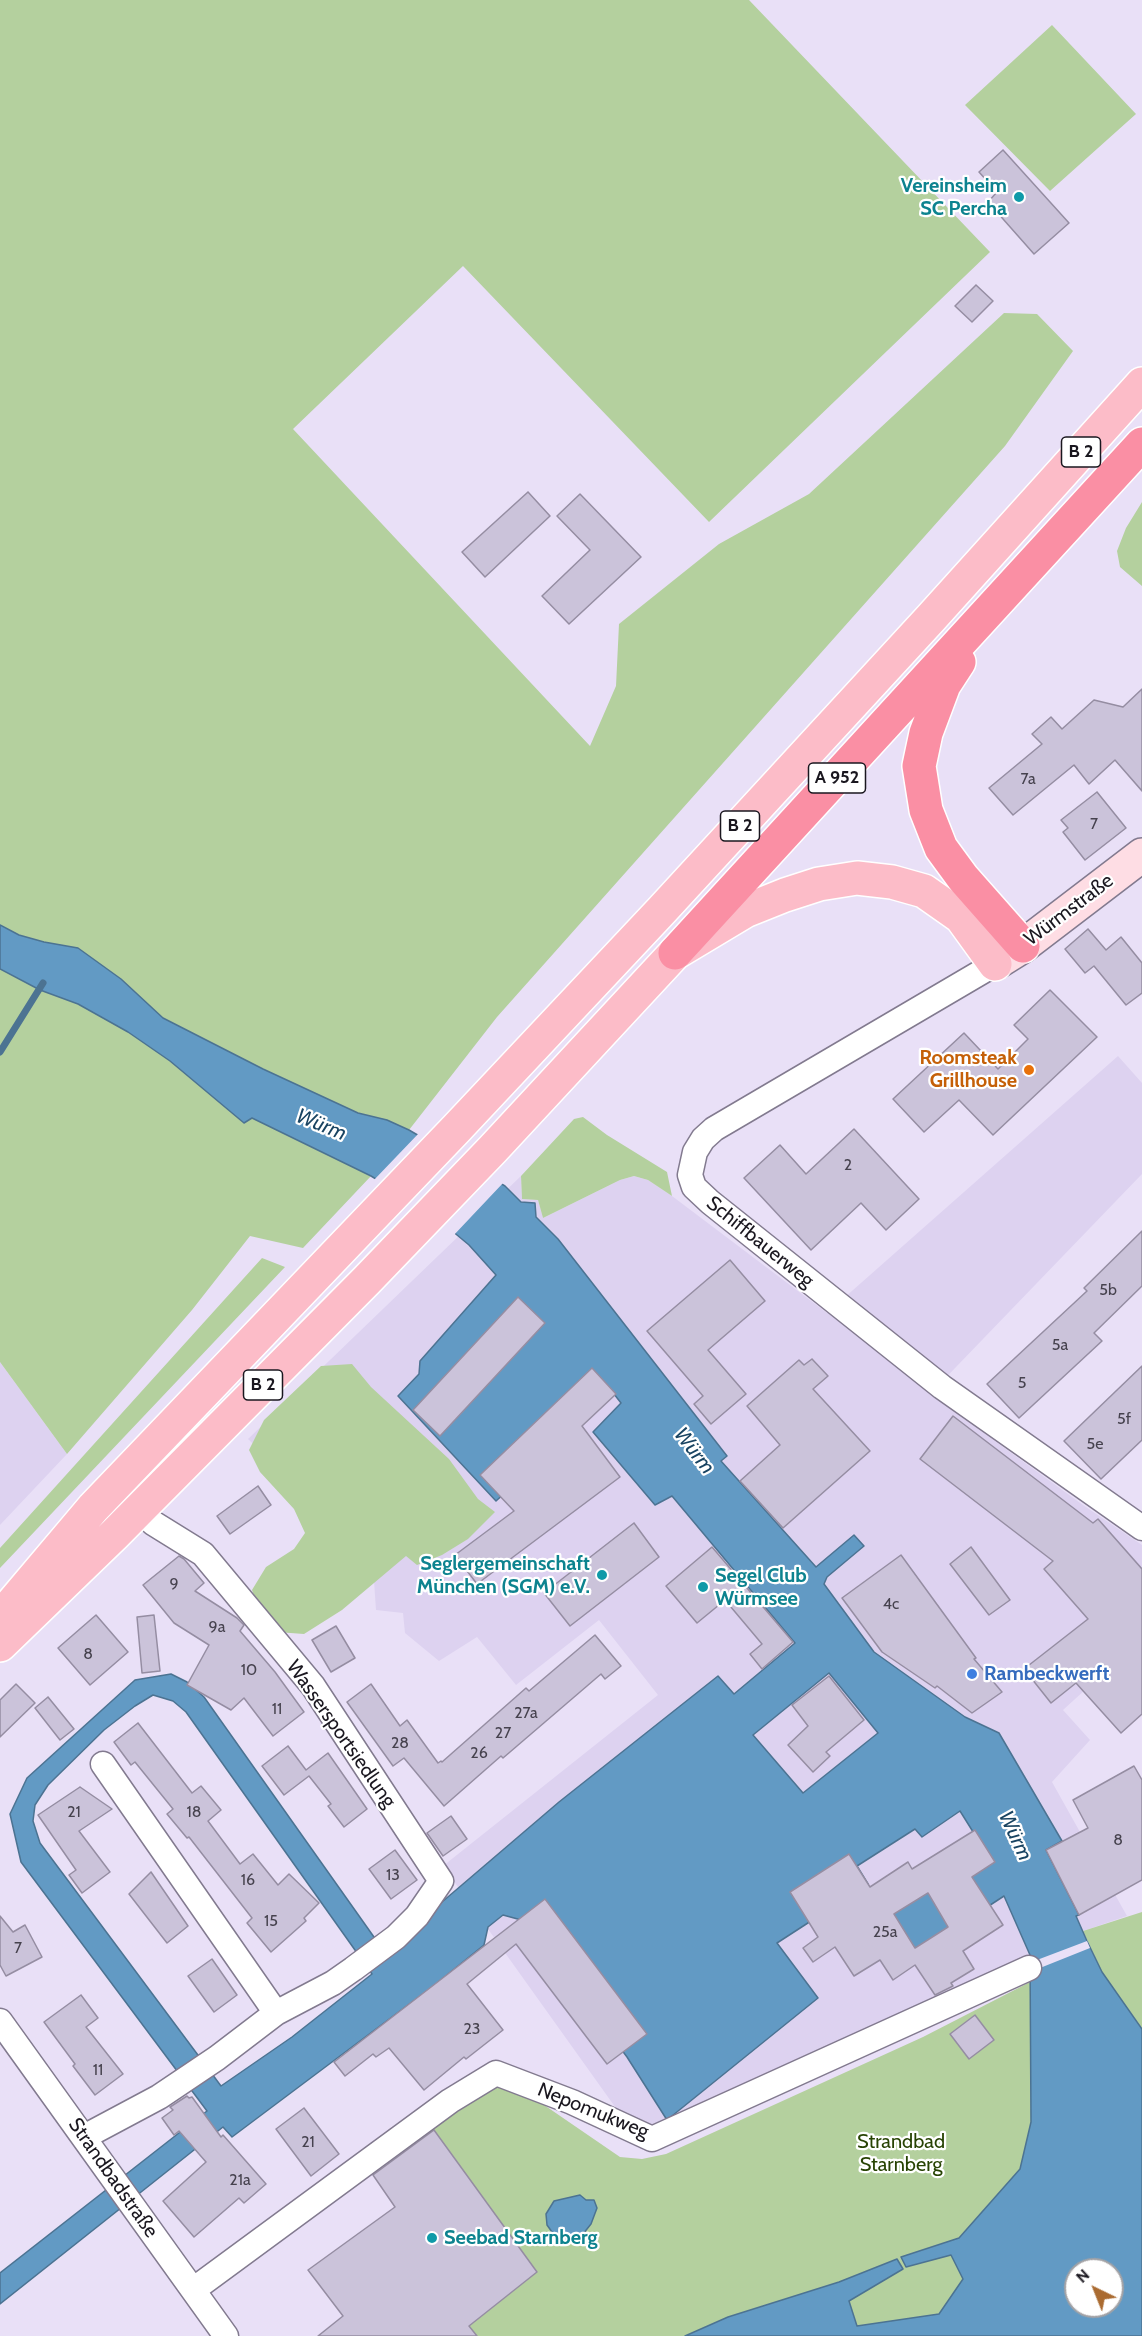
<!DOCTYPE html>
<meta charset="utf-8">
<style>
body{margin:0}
#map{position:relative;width:1142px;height:2336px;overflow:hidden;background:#e9e0f7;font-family:Cabin,sans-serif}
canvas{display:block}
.north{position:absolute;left:1064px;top:2258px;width:60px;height:60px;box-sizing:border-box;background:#fff;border:2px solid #a3a2a5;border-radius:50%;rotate:317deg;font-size:16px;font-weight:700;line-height:24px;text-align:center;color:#1a171f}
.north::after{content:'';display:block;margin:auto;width:21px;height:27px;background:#aa6b31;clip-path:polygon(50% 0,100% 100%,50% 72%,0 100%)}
</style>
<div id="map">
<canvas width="1142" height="2336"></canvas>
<div class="north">N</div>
</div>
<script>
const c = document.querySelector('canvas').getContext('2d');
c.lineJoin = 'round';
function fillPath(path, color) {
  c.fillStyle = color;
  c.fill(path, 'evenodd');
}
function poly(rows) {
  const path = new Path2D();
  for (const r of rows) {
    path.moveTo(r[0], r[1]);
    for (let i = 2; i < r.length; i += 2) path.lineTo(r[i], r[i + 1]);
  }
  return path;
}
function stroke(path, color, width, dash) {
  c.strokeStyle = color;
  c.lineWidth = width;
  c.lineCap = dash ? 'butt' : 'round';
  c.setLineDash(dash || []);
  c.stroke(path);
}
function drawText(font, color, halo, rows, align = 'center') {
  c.font = font + ' Cabin,sans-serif';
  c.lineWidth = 4.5;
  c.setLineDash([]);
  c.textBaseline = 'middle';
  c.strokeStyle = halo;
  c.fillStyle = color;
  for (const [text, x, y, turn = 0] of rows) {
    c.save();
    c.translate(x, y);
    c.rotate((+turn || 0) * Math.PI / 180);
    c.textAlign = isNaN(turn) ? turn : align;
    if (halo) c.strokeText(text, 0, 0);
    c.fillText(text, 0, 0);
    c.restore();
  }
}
fillPath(poly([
 [1118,1056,1142,1083,1142,1174,930,1394,1083,1505,1142,1545,1142,1638,1063,1710,1090,1740,1052,1782,1127,1916,1083,1931,1073,1938,1030,1955,653,2132,623,2118,443,1866,658,1695,599,1620,516,1685,477,1637,439,1661,405,1633,403,1613,376,1610,371,1537,337,1525,248,1439,521,1176,522,1199,538,1200,543,1218,620,1180,634,1176,648,1180,672,1196,827,1313],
 [0,1362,67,1454,0,1525]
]), '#ddd2f0');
fillPath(poly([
 [0,0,749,0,990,252,709,522,463,266,293,429,590,746,616,686,619,624,719,544,809,494,1004,313,1037,314,1073,351,1005,446,497,1017,409,1130,387,1120,321,1151,371,1176,303,1248,250,1236,192,1310,67,1454,0,1362],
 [1052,25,1136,114,1050,191,965,105],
 [1142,502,1142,586,1120,567,1117,551,1126,528],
 [583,1117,607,1135,667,1172,672,1196,648,1180,634,1176,620,1180,543,1218,538,1200,522,1199,521,1176,574,1119],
 [262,1258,285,1267,0,1568,0,1548],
 [352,1364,371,1387,449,1459,478,1499,495,1512,468,1539,442,1555,417,1565,406,1556,342,1610,304,1634,277,1632,261,1615,252,1590,266,1567,294,1549,305,1533,294,1509,260,1472,249,1450,264,1420,321,1366],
 [1142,1912,1142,2029,1102,1972,1083,1931],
 [1030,1982,1031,2122,1020,2169,959,2238,901,2257,906,2267,951,2255,963,2279,939,2314,857,2326,849,2301,902,2269,897,2259,839,2282,728,2317,685,2336,477,2336,469,2326,537,2272,433,2129,498,2083,531,2096,620,2157,642,2159,666,2154,923,2037]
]), '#b4d09e');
const water = poly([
 [0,925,19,935,44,942,78,948,121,979,163,1018,263,1069,358,1113,387,1120,409,1130,505,1186,521,1202,535,1203,536,1217,558,1239,727,1456,721,1461,816,1567,854,1535,864,1546,827,1577,824,1584,874,1652,965,1717,999,1733,1062,1841,1046,1850,1079,1915,1076,1916,1087,1941,1102,1972,1142,2029,1142,2336,685,2336,728,2317,839,2282,897,2259,903,2269,849,2301,857,2326,939,2314,963,2279,951,2255,906,2267,901,2257,959,2238,1020,2169,1031,2122,1030,1955,1004,1896,949,1932,923,1963,880,1894,975,1835,960,1811,922,1837,915,1829,857,1866,868,1884,777,1943,818,1998,667,2120,627,2057,525,1921,503,1915,488,1927,484,1945,432,1987,232,2137,223,2127,0,2304,0,2273,207,2111,21,1862,10,1814,27,1778,135,1680,171,1674,187,1682,204,1697,386,1954,419,1926,442,1902,559,1802,718,1676,734,1694,795,1643,672,1496,655,1505,593,1432,621,1403,614,1394,496,1501,398,1396,419,1374,420,1361,496,1275,469,1245,427,1210,371,1176,252,1118,244,1123,170,1061,128,1032,78,1004,40,990,0,969,0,925],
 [829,1673,878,1733,803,1793,753,1735,829,1673],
 [153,1695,173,1701,186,1712,372,1974,292,2037,221,2086,40,1843,33,1821,35,1805,48,1785,104,1730,135,1706,153,1695],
 [1076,2270,1112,2270,1112,2306,1076,2306,1076,2270],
 [580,2195,586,2200,594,2200,597,2208,591,2224,583,2234,574,2241,565,2243,557,2239,547,2225,546,2214,554,2201,580,2195]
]);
fillPath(water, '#629ac4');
stroke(water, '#4c7392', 1.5);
fillPath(poly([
 [419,1133,504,1182,453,1236,426,1212,373,1181],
 [1087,1941,1090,1948,1030,1972,1029,1963]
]), '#e9e0f7');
stroke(poly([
 [0,1052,43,983]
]), '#4c7392', 7);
const building = poly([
 [1003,150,1069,223,1034,254,988,202,997,192,979,172,1003,150],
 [976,285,993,301,972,322,955,306,976,285],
 [528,492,550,516,485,577,462,552,528,492],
 [580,494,641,557,569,624,542,596,590,550,557,516,580,494],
 [1142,689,1142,791,1115,760,1089,784,1074,765,1013,815,989,788,1042,744,1032,734,1051,717,1062,729,1094,700,1123,707,1142,689],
 [1097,792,1126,828,1085,860,1063,832,1068,828,1061,820,1097,792],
 [1088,929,1106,950,1121,937,1142,963,1142,993,1126,1005,1094,966,1085,973,1065,949,1088,929],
 [1050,990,1097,1037,993,1135,959,1100,924,1132,893,1099,964,1033,998,1069,1028,1039,1014,1025,1050,990],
 [854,1129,919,1199,886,1230,861,1203,811,1250,744,1178,780,1145,806,1174,854,1129],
 [1142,1231,1142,1286,1094,1333,1102,1341,1019,1418,987,1384,1087,1291,1084,1288,1142,1231],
 [730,1260,765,1301,708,1350,746,1394,711,1424,694,1404,703,1396,647,1331,730,1260],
 [518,1297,545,1323,440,1436,413,1410,518,1297],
 [812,1359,828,1376,813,1389,870,1451,783,1528,740,1481,780,1445,747,1406,799,1360,804,1365,812,1359],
 [1142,1366,1142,1440,1101,1479,1064,1441,1142,1366],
 [592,1368,616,1394,582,1426,620,1477,477,1584,455,1555,514,1511,480,1475,592,1368],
 [953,1416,1093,1523,1098,1519,1142,1569,1142,1714,1121,1733,1076,1683,1051,1703,1024,1669,1088,1619,1044,1569,1053,1561,920,1459,953,1416],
 [258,1486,271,1505,230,1534,217,1516,258,1486],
 [634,1523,659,1557,570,1626,544,1593,634,1523],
 [712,1547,793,1642,762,1669,750,1654,762,1644,725,1600,697,1623,666,1586,712,1547],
 [971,1547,1010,1600,989,1615,950,1564,971,1547],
 [901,1555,976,1658,974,1659,1002,1692,972,1713,937,1686,935,1688,882,1652,842,1598,901,1555],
 [179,1556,184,1559,204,1583,195,1591,237,1618,244,1625,240,1631,275,1672,304,1712,273,1736,244,1698,231,1710,187,1685,209,1645,174,1623,143,1585,179,1556],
 [96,1615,128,1652,90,1685,58,1648,96,1615],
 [154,1615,160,1671,142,1673,137,1617,154,1615],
 [336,1626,355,1658,331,1672,312,1640,336,1626],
 [595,1635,621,1666,605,1679,601,1674,503,1758,501,1756,444,1806,404,1758,393,1766,347,1702,371,1684,400,1726,407,1720,438,1763,441,1761,442,1762,526,1688,529,1691,595,1635],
 [829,1676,864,1720,826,1752,830,1756,813,1772,788,1745,808,1726,792,1705,829,1676],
 [16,1684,35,1703,0,1737,0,1700,16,1684],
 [48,1697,74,1729,60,1740,35,1708,48,1697],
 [138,1723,192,1793,201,1786,221,1810,208,1821,240,1864,253,1854,278,1885,289,1874,319,1903,304,1918,306,1921,271,1952,247,1923,252,1918,189,1837,187,1838,167,1814,173,1809,135,1762,131,1765,114,1742,138,1723],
 [288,1746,306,1770,328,1753,367,1809,344,1827,328,1806,331,1804,309,1776,284,1795,262,1766,288,1746],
 [1134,1766,1142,1780,1142,1880,1079,1915,1046,1850,1088,1828,1073,1800,1134,1766],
 [80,1787,112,1809,79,1831,110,1872,82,1893,69,1875,76,1870,38,1815,80,1787],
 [451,1816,467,1839,443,1856,427,1833,451,1816],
 [975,1830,995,1862,972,1877,1003,1925,963,1951,974,1969,951,1983,953,1986,935,1995,915,1965,893,1980,880,1960,854,1976,835,1947,813,1962,803,1948,818,1937,790,1892,849,1854,870,1887,908,1862,912,1869,975,1830],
 [928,1893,948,1927,915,1948,894,1914,928,1893],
 [395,1850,417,1880,391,1899,369,1869,395,1850],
 [151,1872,188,1926,167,1943,129,1894,151,1872],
 [545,1899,647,2034,607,2064,516,1944,467,1984,503,2030,466,2059,464,2057,424,2090,389,2048,376,2057,373,2054,345,2076,334,2062,545,1899],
 [0,1916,13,1932,25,1925,42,1957,6,1976,0,1965,0,1916],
 [212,1959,237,1995,214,2012,188,1976,212,1959],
 [81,1995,98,2018,86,2027,123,2074,95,2095,73,2066,75,2064,44,2022,81,1995],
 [975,2015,994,2040,969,2059,950,2034,975,2015],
 [187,2096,189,2098,192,2097,221,2137,223,2135,266,2184,244,2203,239,2198,194,2237,163,2201,206,2162,179,2131,174,2135,162,2118,173,2110,170,2107,187,2096],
 [304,2108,339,2154,311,2176,276,2129,304,2108],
 [434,2130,537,2272,469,2326,477,2336,318,2336,343,2316,308,2270,395,2207,373,2175,434,2130]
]);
fillPath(building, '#cbc3da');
stroke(building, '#958da2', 1.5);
const street = poly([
 [995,964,714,1129,703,1139,695,1152,690,1175,694,1187,710,1202,942,1387,1142,1528],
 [103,1764,276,2013],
 [0,2021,226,2336],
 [84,2137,159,2097,217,2058,276,2013,333,1983,353,1969,396,1937,417,1916,441,1881,313,1686,203,1554,153,1523],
 [193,2290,450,2101,496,2073,572,2102,652,2139,1029,1968]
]);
const secondary = poly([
 [999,961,1023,946,1142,855]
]);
const primary = poly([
 [0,1618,93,1508,457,1128,662,910,931,618,1142,384],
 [0,1645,115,1534,367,1280,493,1149,675,953,745,911,785,895,819,884,857,878,892,882,924,891,961,917,995,964]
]);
const highway = poly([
 [959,662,944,685,926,733,919,766,926,810,941,848,963,878,1023,946],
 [675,953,1142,444]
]);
stroke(street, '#827a8f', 27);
stroke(secondary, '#827a8f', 36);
stroke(primary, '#fff', 36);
stroke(highway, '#fff', 36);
stroke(street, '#fff', 24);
stroke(secondary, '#fedde4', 33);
stroke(primary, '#fcbcc8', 33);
stroke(highway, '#fa8fa4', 33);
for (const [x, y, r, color] of [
 [1019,197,6,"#0f9aa8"],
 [1029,1070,6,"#e8710a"],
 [602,1575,6,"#0f9aa8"],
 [703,1587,6,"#0f9aa8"],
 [972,1674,6,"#3f7fe0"],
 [432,2238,6,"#0f9aa8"]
]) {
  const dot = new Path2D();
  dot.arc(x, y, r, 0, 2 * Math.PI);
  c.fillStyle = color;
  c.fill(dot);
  stroke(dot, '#fff', 2);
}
drawText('16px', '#46424e', null, [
 ["7a",1028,779],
 ["7",1094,824],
 ["2",848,1165],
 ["5b",1108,1290],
 ["5a",1060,1345],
 ["5",1022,1383],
 ["5f",1124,1419],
 ["5e",1095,1444],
 ["9",174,1584],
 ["4c",891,1604],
 ["9a",217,1627],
 ["8",88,1654],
 ["10",249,1670],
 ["11",277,1709],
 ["27a",526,1713],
 ["27",503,1733],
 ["28",400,1743],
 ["26",479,1753],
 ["21",74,1812],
 ["18",194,1812],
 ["8",1118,1840],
 ["13",393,1875],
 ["16",248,1880],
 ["15",271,1921],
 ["25a",885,1932],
 ["7",18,1948],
 ["23",472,2029],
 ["11",98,2070],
 ["21",308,2142],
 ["21a",240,2180]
]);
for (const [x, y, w] of [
 [1081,452,39],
 [837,778,57],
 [740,826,39],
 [263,1385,39]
]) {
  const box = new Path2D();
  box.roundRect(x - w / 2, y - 15, w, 30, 4.5);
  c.fillStyle = '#fff';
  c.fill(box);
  stroke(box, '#1a171f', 1.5);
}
drawText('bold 18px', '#1a171f', null, [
 ["B 2",1081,452],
 ["A 952",837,778],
 ["B 2",740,826],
 ["B 2",263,1385]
]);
drawText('bold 20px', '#0d838f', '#fff', [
 ["Vereinsheim",1007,186],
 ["SC Percha",1007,209],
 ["Seglergemeinschaft",590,1564],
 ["München (SGM) e.V.",590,1587],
 ["Segel Club",715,1576,"left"],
 ["Würmsee",715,1599,"left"],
 ["Seebad Starnberg",444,2238,"left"]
], 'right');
drawText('20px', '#1a171f', '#fff', [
 ["Würmstraße",1069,910,-37],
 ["Schiffbauerweg",760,1242,39],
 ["Wassersportsiedlung",341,1734,55],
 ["Nepomukweg",593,2111,22],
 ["Strandbadstraße",113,2178,55]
]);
drawText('bold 20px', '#c56008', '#fff', [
 ["Roomsteak",1017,1058],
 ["Grillhouse",1017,1081]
], 'right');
drawText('bold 20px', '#366cbe', '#fff', [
 ["Rambeckwerft",984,1674]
], 'left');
drawText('20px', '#274303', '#fff', [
 ["Strandbad",901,2142],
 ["Starnberg",901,2165]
]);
drawText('italic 21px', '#184361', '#fff', [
 ["Würm",321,1125,22],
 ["Würm",694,1451,52],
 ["Würm",1015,1836,65]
]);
</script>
